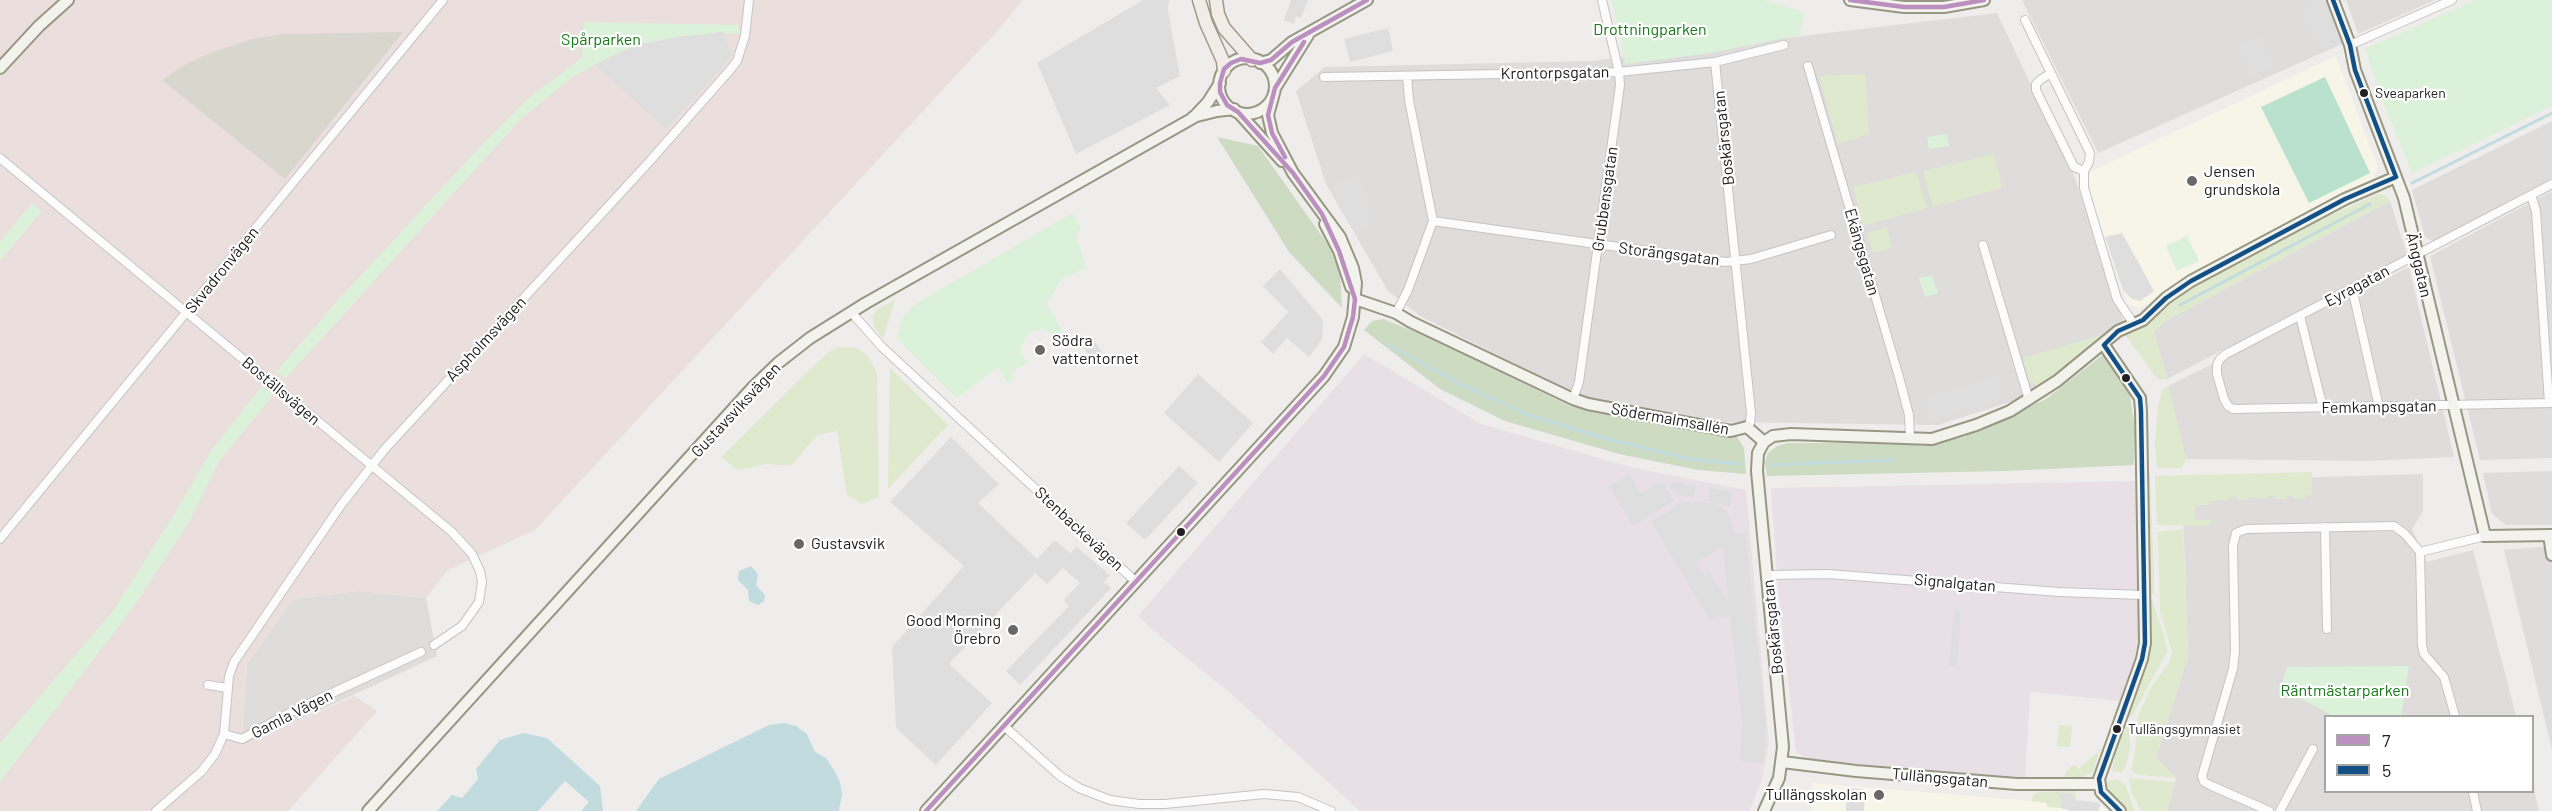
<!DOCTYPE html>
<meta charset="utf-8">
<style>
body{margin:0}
#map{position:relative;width:2552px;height:811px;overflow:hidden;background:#efedeb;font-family:Barlow,sans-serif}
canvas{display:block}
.legend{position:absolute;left:2324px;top:715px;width:210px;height:78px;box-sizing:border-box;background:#fff;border:2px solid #a6a6a6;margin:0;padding:8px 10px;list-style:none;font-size:18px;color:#212121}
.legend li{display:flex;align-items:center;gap:12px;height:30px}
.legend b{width:30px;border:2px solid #a6a6a6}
</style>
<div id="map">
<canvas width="2552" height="811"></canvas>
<ul class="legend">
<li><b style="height:8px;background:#bb8fc0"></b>7</li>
<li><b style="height:8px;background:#135086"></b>5</li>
</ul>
</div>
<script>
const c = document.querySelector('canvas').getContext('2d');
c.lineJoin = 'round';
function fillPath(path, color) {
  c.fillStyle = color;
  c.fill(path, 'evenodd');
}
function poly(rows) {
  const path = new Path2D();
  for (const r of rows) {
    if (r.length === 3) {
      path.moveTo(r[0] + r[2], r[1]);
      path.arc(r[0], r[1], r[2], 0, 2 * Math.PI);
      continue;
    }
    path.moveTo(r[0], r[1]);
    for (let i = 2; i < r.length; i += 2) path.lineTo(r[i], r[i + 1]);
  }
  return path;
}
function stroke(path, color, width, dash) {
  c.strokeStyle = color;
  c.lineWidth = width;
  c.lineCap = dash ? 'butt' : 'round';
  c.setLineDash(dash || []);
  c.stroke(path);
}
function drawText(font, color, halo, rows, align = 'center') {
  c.font = font + ' Barlow,sans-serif';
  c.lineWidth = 4.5;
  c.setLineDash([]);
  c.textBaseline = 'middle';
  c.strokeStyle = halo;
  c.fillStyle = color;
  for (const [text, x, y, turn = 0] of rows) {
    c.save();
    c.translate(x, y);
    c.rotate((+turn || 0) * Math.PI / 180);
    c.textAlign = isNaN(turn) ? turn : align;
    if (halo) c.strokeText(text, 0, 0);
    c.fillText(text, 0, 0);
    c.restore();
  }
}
fillPath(poly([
 [2022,0,2326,0,2344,43,2098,153],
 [2346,0,2435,0,2358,34],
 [1997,13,2075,178,2124,322,2033,390,2013,401,1938,425,1725,422,1568,394,1555,384,1420,316,1388,291,1326,184,1296,91,1325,67,1591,61],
 [2552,121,2552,178,2433,241,2425,237,2412,190],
 [2552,191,2552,458,2480,460,2430,256],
 [2390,201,2407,254,2167,379,2154,332,2167,320],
 [2409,267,2454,457,2368,461,2186,459,2168,386],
 [2552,471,2552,525,2506,525,2492,514,2483,473],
 [2423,474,2423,511,2412,529,2427,562,2473,550,2516,716,2326,716,2326,792,2532,792,2533,785,2539,811,2167,811,2176,778,2156,757,2188,656,2182,481],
 [2552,546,2552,750,2504,550],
 [359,591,426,598,437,656,241,747,247,664,293,599]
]), '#dedddc');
fillPath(poly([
 [0,0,1023,0,1001,27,535,530,448,570,426,598,359,591,293,599,247,664,241,746,355,696,377,711,288,811,0,811]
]), '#ebdfde');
fillPath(poly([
 [1364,354,1481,424,1634,468,1746,490,1769,743,1761,783,1749,811,1360,811,1229,692,1167,642,1138,616],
 [2137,481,2139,633,2134,665,2122,701,2030,692,2025,778,1809,760,1796,752,1778,587,1771,488]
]), '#e8e0e5');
fillPath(poly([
 [2336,56,2378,167,2373,178,2140,308,2127,304,2086,184,2087,173],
 [1813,783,2103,807,2107,811,1811,811]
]), '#f7f5e8');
fillPath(poly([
 [403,32,285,179,162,80,188,63,213,52,253,39,282,34]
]), '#d8d6cd');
fillPath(poly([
 [1865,74,1869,134,1838,144,1819,76],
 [1994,154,2002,188,1933,207,1923,171],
 [1916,172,1927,208,1863,226,1853,187],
 [2378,194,2387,196,2390,201,2167,320,2154,332,2167,379,2160,380,2155,376,2124,333,2150,319,2180,296,2218,274,2324,218],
 [1887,227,1892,248,1873,253,1867,233],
 [895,300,883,339,874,327,873,315,878,309],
 [2104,334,2103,339,2038,386,2030,382,2023,358],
 [838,347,857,348,868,356,877,374,879,497,862,504,847,495,837,431,817,435,791,466,765,464,737,470,721,457,826,354],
 [890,368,948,425,888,489],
 [2168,386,2186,459,2182,468,2157,468,2155,445,2158,407,2162,390],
 [2312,472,2312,495,2305,495,2305,498,2294,499,2293,496,2287,496,2286,499,2275,499,2274,496,2268,496,2267,499,2249,497,2248,500,2237,500,2237,497,2230,497,2229,500,2210,501,2209,505,2195,505,2195,520,2213,520,2207,526,2157,525,2155,476],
 [2147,475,2150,475,2154,575,2154,593,2149,596],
 [2183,529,2188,656,2156,757,2176,778,2140,775,2131,771,2135,753,2138,717,2151,687,2169,663,2172,652,2160,611,2158,532],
 [2152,600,2165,638,2167,652,2132,716,2128,718,2124,717,2131,706,2148,654,2149,601],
 [2059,725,2072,726,2070,747,2057,746],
 [2129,725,2130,750,2125,768,2121,772,2112,771,2117,744,2126,729,2123,727],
 [2100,749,2093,772,2079,778,2065,778,2065,773,2074,764,2079,769],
 [2129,778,2175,782,2167,811,2141,811,2132,793],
 [2117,779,2125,784,2135,811,2126,811,2110,794,2106,781],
 [2075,791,2077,800,2058,794,2061,799,2061,808,2047,807,2047,803,2032,801,2033,795,2040,792]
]), '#dee9cd');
fillPath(poly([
 [1217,137,1258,146,1329,246,1340,273,1342,308,1289,252],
 [1383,319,1431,338,1570,406,1737,437,1744,448,1746,474,1698,470,1619,454,1505,421,1440,389,1364,330,1372,321],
 [2105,353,2129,389,2135,429,2134,465,2005,471,1767,476,1765,462,1768,453,1777,446,1788,443,1870,443,1891,439,1921,446,1964,437,2046,399]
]), '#cddbc3');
fillPath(poly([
 [1612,0,1764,0,1804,12,1800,35,1711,53,1625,64],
 [2475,0,2552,0,2552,106,2412,173,2381,97,2365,49],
 [584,22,739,25,739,33,677,37,637,45,615,54,571,78,520,120,286,378,276,372,339,299,479,148,531,96,582,58],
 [1947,134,1949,146,1929,149,1927,137],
 [32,203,42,211,0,261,0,242],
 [1072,213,1081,228,1076,236,1087,268,1063,277,1047,303,1065,336,1057,342,1052,334,1043,329,1029,332,1021,347,1022,355,1027,363,1011,372,1014,379,1008,384,998,367,957,398,897,338,903,316,912,306],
 [2187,236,2199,261,2177,271,2166,246],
 [1932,275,1938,293,1925,297,1919,278],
 [262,386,273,395,218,463,191,519,137,602,0,782,0,743,113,611,178,508,211,451],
 [2409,666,2401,716,2333,716,2281,688,2287,667]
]), '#dcf1da');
fillPath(poly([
 [2325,77,2370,173,2309,203,2261,107]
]), '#bae1ce');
fillPath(poly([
 [1143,0,1169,0,1168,11,1180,76,1156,88,1170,105,1076,154,1037,63],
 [1291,0,1308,0,1301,18,1296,16,1294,24,1284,20],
 [2306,0,2328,0,2343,39,2317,50,2299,9,2308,5],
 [1388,28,1393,51,1350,62,1344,39],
 [724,32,728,46,734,51,726,63,666,129,595,65,637,45,677,37],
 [2261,36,2274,67,2251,77,2238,46],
 [1357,178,1359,185,1367,193,1373,221,1357,235,1337,204,1334,183],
 [2122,233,2154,291,2140,301,2132,299,2123,290,2105,237],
 [1280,269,1323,320,1322,340,1309,357,1287,338,1273,354,1261,342,1288,312,1263,286],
 [1094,340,1107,359,1096,366,1083,347],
 [1198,374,1253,423,1219,462,1164,413],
 [1998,377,2005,400,1930,421,1923,397],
 [951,437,999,484,978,503,1037,559,1055,540,1070,553,1077,547,1110,575,1104,582,1111,588,1020,685,1006,671,1069,606,1064,600,1080,583,1063,568,1047,584,1035,573,949,664,992,703,936,765,896,728,892,647,964,566,890,502],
 [1179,466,1198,483,1145,540,1126,523],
 [1629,474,1641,493,1662,481,1674,501,1633,526,1609,486],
 [1671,481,1696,486,1694,498,1676,494,1677,491,1670,489],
 [1710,488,1733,492,1730,506,1716,504,1726,511,1733,525,1734,534,1745,533,1766,721,1764,763,1740,761,1742,722,1730,616,1715,617,1710,620,1651,522,1683,502,1715,503,1708,500],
 [1722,547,1723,547,1728,602,1710,573,1704,576,1696,563],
 [1954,609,1961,610,1957,666,1949,665],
 [1847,788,1862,789,1862,795,1865,795,1864,811,1846,811],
 [2070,793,2075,800,2100,803,2099,811,2072,811,2061,808,2061,799,2058,794]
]), '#dfdede');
fillPath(poly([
 [751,566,758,574,756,585,765,595,764,601,758,605,749,601,748,590,738,580,739,571],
 [784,723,796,726,807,734,815,752,826,758,834,770,840,782,842,794,839,811,636,811,659,779,769,725],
 [523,733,547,738,600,786,603,811,581,811,589,802,565,781,538,811,437,811,452,795,462,798,478,779,476,769,500,740]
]), '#c2dbdf');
stroke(poly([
 [2412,183,2552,113],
 [2180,305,2370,204],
 [1386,344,1462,385,1528,415,1610,440,1694,460,1741,464],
 [1770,465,1892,460]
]), '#c2dbdf', 3);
const street = poly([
 [2025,20,2090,153,2089,162,2084,171,2084,188,2117,299,2133,323],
 [2350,45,2452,0],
 [1715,62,1751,413,1750,423,1747,427],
 [1808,66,1899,377,1909,415,1910,439],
 [2051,73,2040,80,2036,84,2036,90,2074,167,2084,171],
 [1324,77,1619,72,1715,62,1784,45],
 [0,158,452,532,472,554,480,571,482,582,479,602,462,626,434,645],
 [2552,184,2226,354,2220,359,2217,365,2217,374,2224,399,2228,406,2233,409,2552,403],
 [2531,195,2536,211,2549,403],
 [1433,221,1725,262,1751,259,1831,235],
 [1983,245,2029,400],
 [2352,288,2379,407],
 [851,312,882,347,1135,581],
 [1396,313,1408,290,1433,221,1409,100,1407,76],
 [2300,316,2323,408],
 [1573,399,1579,382,1620,85,1619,72,1602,0],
 [2325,527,2327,629],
 [0,539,443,0],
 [2420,552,2422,645,2424,654,2444,677,2455,716],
 [1767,575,1828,574,2059,592,2142,595],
 [208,685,228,688],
 [1004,726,1060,776,1079,788,1110,800,1139,804,1165,804,1264,794,1298,797,1331,811],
 [224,734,242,739,293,711,421,652],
 [2473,792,2477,811],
 [156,811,202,771,215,754,224,734,229,676,234,662,341,505,384,450,649,162,730,70,737,61,745,36,749,0],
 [2269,811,2212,786,2204,782,2202,776,2233,669,2235,651,2233,546,2236,533,2246,529,2394,526,2405,534,2420,552,2485,536],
 [2280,811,2313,749]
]);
const secondary = poly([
 [1850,0,1904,7,1944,7,1984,0],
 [2333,0,2350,45,2355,70,2404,198,2485,536,2552,535],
 [1247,86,28],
 [1260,63,1271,60,1292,42,1367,0],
 [0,68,39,26,68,0],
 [1275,88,1308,35],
 [1238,112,1282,161],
 [1193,117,1217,111,1234,109],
 [1325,224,1339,251,1351,287],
 [1355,299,1396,313,1411,322,1573,399,1588,404,1731,431,1747,427,1764,442],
 [2104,345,2140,398,2141,411,2145,643,2142,659,2099,779,2101,792,2120,811],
 [2549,535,2552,555],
 [1782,762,1856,771,2017,784,2099,784],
 [368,811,753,387,778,363,810,338,866,303,1193,118,1208,102,1220,83],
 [926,811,1324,376,1344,347,1353,317,1356,283,1353,268,1340,237,1293,173,1272,133,1268,115,1273,97],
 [1764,811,1779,778,1783,747,1757,471,1758,453,1764,442,1773,436,1791,434,1932,439,1976,425,2010,411,2057,381,2118,331,2143,320,2166,298,2191,281,2345,199,2396,177]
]);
const primary = poly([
 [1199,0,1206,23,1223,61,1224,71],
 [1216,0,1218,14,1224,28,1252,60]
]);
stroke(street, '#c5c4c3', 10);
stroke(secondary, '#989784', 14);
stroke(primary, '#a49989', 15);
stroke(street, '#fdfcfc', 8);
stroke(secondary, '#f3f3ed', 10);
stroke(primary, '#f1ece8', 12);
stroke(poly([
 [1850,0,1904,7,1944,7,1984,0],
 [1285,157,1272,133,1268,115,1275,88,1304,42],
 [926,811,1324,376,1344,347,1353,317,1355,299,1339,251,1322,214,1293,173,1238,112,1227,105,1220,92,1220,83,1224,69,1231,63,1241,59,1260,63,1271,60,1292,42,1367,0]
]), '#bb8fc0', 4.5);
stroke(poly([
 [2333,0,2350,45,2355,70,2396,177],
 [2104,345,2140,398,2141,411,2145,643,2142,659,2099,779,2101,792,2120,811],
 [2104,345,2118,331,2143,320,2166,298,2191,281,2345,199,2396,177]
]), '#135086', 4.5);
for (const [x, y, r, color] of [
 [2364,93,5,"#212121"],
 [2192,181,6,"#696868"],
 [1040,350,6,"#696868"],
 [2126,378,5,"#212121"],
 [1181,532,5,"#212121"],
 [799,544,6,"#696868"],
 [1013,630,6,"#696868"],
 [2117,729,5,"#212121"],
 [1879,795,6,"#696868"]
]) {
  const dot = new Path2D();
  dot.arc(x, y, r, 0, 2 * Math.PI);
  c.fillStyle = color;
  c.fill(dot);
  stroke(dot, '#fff', 2);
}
drawText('14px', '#212121', '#fff', [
 ["Sveaparken",2375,93],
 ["Tullängsgymnasiet",2128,729]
], 'left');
drawText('16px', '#167817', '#fff', [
 ["Drottningparken",1650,30],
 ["Spårparken",601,40],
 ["Räntmästarparken",2345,691]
]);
drawText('16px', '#212121', '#fff', [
 ["Krontorpsgatan",1555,73,-1],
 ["Boskärsgatan",1724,138,-96],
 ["Grubbensgatan",1605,199,-82],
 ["Ekängsgatan",1862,252,74],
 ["Storängsgatan",1669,254,7],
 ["Änggatan",2419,265,77],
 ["Skvadronvägen",222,270,-51],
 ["Eyragatan",2357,286,-28],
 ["Aspholmsvägen",486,339,-47],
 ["Boställsvägen",281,391,40],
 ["Femkampsgatan",2379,407,-1],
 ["Gustavsviksvägen",736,410,-47],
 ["Södermalmsallén",1670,419,10],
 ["Stenbackevägen",1079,529,43],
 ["Signalgatan",1955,583,5],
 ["Boskärsgatan",1773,627,-96],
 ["Gamla Vägen",292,714,-27],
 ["Tullängsgatan",1940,778,5]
]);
drawText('16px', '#212121', '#fff', [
 ["Jensen",2204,172],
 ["grundskola",2204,190],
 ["Södra",1052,341],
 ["vattentornet",1052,359],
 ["Gustavsvik",811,544],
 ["Good Morning",1001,621,"right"],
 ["Örebro",1001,639,"right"],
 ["Tullängsskolan",1867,795,"right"]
], 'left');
</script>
